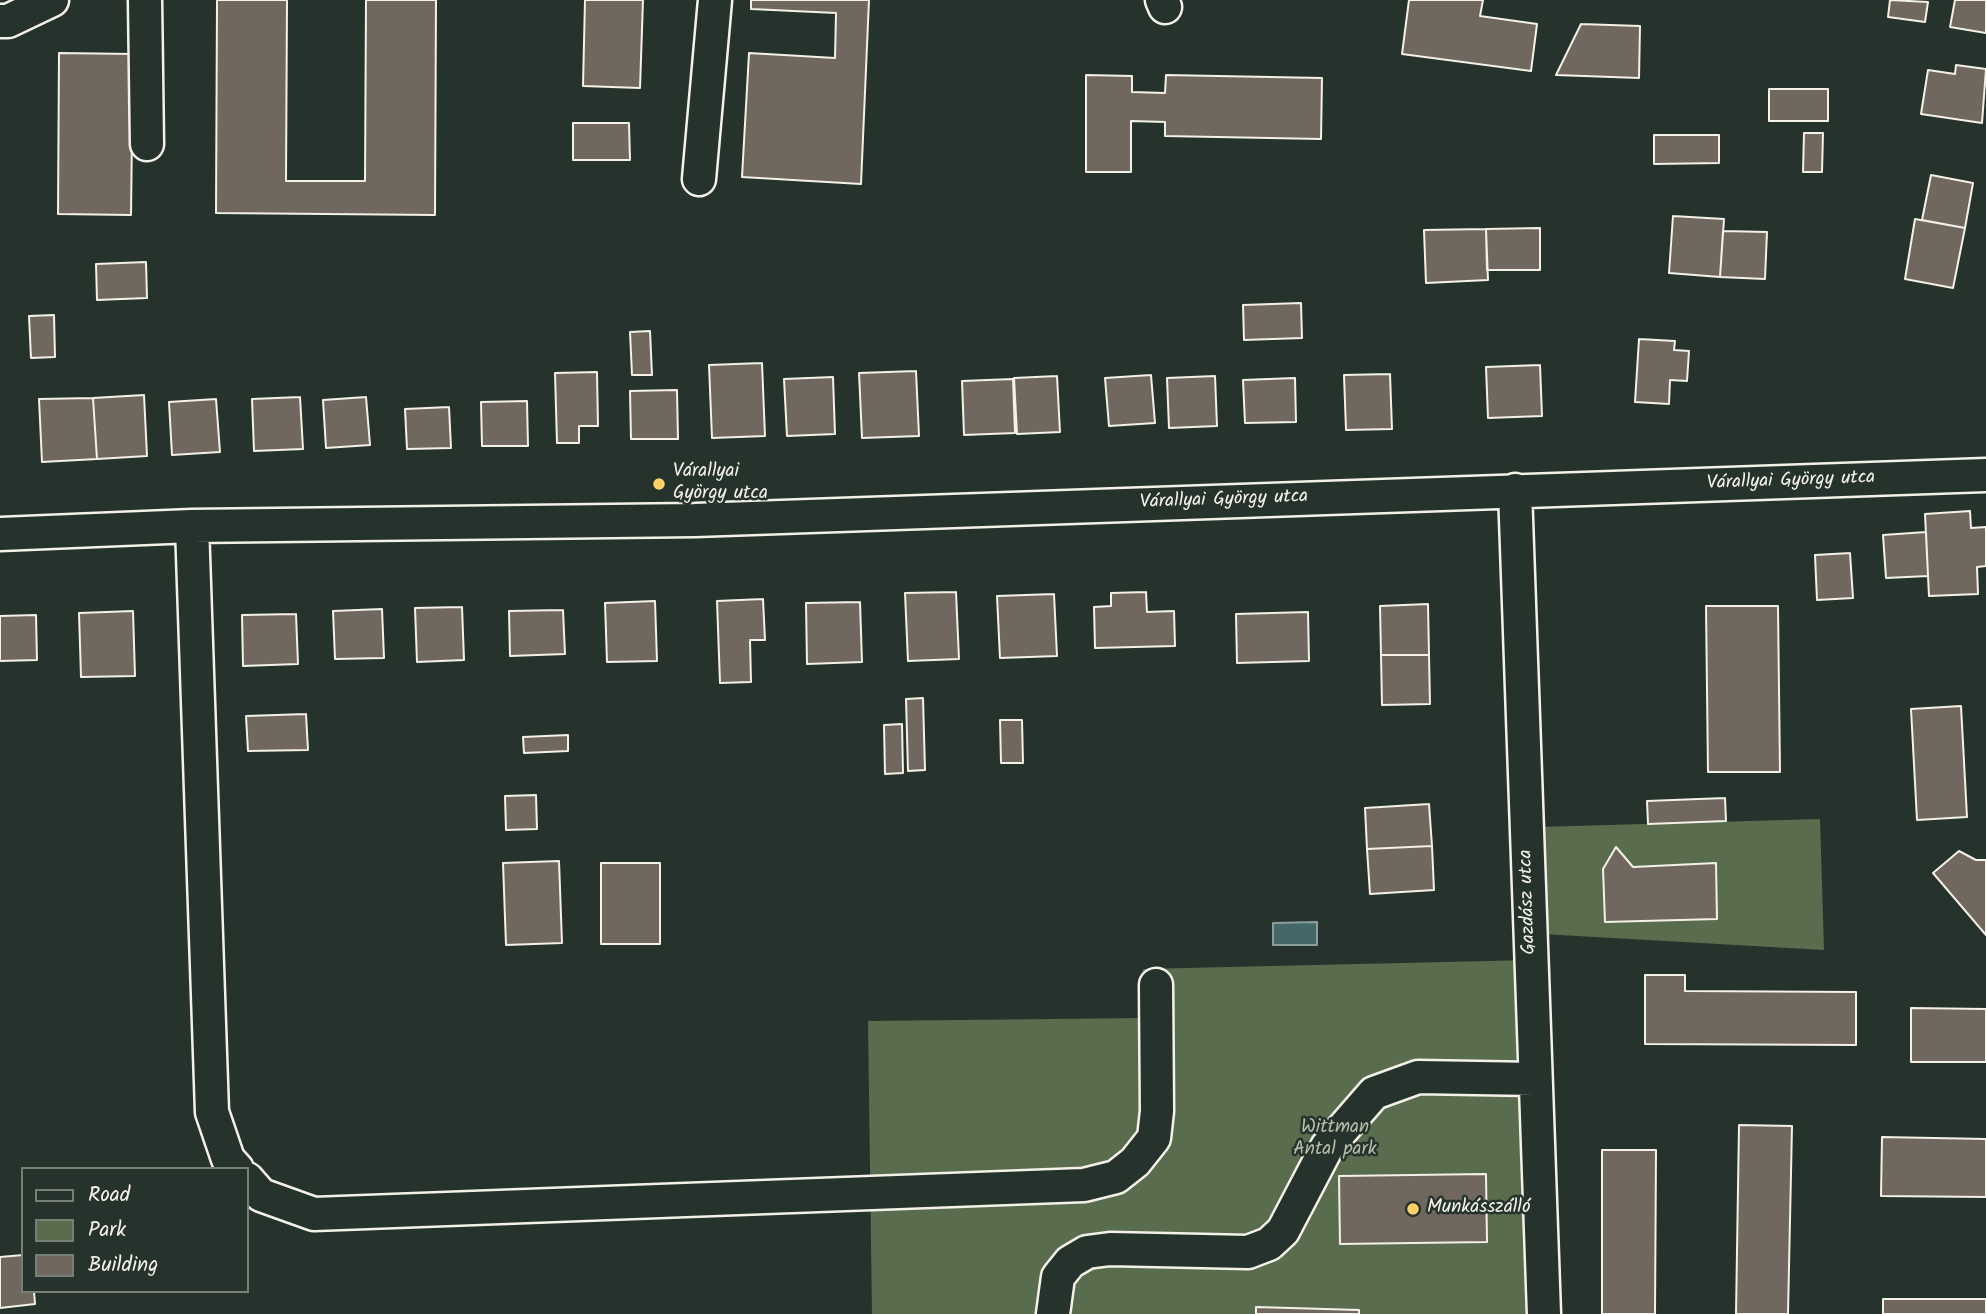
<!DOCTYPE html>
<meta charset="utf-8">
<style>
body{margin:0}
#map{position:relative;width:1986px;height:1314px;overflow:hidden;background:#26332d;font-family:Kalam,sans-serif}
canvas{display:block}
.legend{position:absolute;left:21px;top:1167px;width:228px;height:126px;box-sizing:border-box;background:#26332d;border:2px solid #787f78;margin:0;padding:9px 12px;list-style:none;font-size:21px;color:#f4f1e8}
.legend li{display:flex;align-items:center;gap:14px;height:35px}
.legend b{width:35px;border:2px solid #787f78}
</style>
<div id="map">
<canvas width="1986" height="1314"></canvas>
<ul class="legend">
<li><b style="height:9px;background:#26332d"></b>Road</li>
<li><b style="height:19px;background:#5a6c4e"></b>Park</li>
<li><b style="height:19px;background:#70685f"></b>Building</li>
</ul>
</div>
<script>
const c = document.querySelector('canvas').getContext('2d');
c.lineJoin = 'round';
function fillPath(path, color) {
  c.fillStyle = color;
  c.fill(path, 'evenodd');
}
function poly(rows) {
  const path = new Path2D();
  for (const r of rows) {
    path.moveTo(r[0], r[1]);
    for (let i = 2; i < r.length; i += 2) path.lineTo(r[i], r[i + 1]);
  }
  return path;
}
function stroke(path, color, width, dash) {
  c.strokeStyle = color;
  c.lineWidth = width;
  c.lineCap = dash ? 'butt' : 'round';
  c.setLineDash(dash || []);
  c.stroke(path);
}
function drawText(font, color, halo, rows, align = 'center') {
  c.font = font + ' Kalam,sans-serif';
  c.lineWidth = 5;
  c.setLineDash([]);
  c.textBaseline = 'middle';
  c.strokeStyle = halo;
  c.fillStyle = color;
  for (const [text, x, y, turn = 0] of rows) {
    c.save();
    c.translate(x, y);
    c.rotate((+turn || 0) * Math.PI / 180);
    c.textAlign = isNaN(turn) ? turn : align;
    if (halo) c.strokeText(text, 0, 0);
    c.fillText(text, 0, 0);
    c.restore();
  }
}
fillPath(poly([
 [1820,819,1824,950,1542,934,1538,827],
 [1616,847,1633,867,1716,863,1717,919,1606,922],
 [1531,960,1544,1314,872,1314,868,1021,1144,1018,1143,969]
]), '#5a6c4e');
const water = poly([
 [1317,922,1317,945,1273,945,1273,923,1317,922]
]);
fillPath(water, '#436867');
stroke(water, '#8a9f9b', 2);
const building = poly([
 [217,0,287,0,286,181,365,181,366,0,436,0,435,215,216,213,217,0],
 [585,0,643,0,640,88,583,86,585,0],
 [751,0,869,0,861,184,742,177,749,53,835,58,836,13,751,9,751,0],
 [1409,0,1483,0,1480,16,1537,24,1531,71,1402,54,1409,0],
 [1890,0,1928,2,1925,22,1888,17,1890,0],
 [1955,0,1986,0,1986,33,1950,27,1955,0],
 [1581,24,1640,26,1639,78,1556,75,1581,24],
 [59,53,133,54,131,215,58,214,59,53],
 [1956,65,1986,69,1982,123,1921,114,1928,70,1955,74,1956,65],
 [1086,75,1132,76,1132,92,1165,93,1166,75,1322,78,1321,139,1165,136,1165,122,1131,121,1131,172,1086,172,1086,75],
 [1769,89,1828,89,1828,121,1769,121,1769,89],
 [573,123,629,123,630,160,573,160,573,123],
 [1804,133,1823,133,1822,172,1803,172,1804,133],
 [1654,135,1719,135,1719,163,1654,164,1654,135],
 [1931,175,1973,183,1965,228,1922,220,1931,175],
 [1673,216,1724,219,1720,277,1669,273,1673,216],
 [1915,219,1965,228,1953,288,1905,279,1915,219],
 [1540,228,1540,270,1487,270,1486,229,1540,228],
 [1486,229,1488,280,1426,283,1424,230,1486,229],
 [1723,231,1767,232,1765,279,1720,277,1723,231],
 [146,262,147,298,97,300,96,264,146,262],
 [1301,303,1302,338,1244,340,1243,305,1301,303],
 [54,315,55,357,31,358,29,316,54,315],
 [650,331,652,375,632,375,630,332,650,331],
 [1639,339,1675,341,1674,350,1689,351,1687,381,1670,380,1669,404,1635,402,1639,339],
 [762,363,765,436,712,438,709,365,762,363],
 [1540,365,1542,416,1488,418,1486,367,1540,365],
 [916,371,919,436,862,438,859,373,916,371],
 [597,372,598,426,579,426,579,443,557,443,555,373,597,372],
 [1390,374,1392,429,1346,430,1344,375,1390,374],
 [1151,375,1155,423,1109,426,1105,378,1151,375],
 [1057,376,1060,432,1017,434,1014,378,1057,376],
 [1215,376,1217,426,1169,428,1167,378,1215,376],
 [833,377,835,434,787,436,784,379,833,377],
 [1295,378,1296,422,1245,423,1243,380,1295,378],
 [1013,379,1015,433,964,435,962,381,1013,379],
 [677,390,678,439,631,439,630,391,677,390],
 [144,395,147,456,97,459,93,398,144,395],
 [300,397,303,449,254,451,252,399,300,397],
 [366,397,370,445,326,448,323,400,366,397],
 [93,398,97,459,42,462,39,399,93,398],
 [216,399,220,452,172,455,169,402,216,399],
 [527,401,528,446,482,446,481,402,527,401],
 [449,407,451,448,407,449,405,409,449,407],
 [1970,511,1971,528,1986,527,1986,566,1977,567,1978,594,1929,596,1925,514,1970,511],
 [1926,532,1928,576,1886,578,1883,535,1926,532],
 [1850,553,1853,598,1817,600,1815,555,1850,553],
 [956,592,959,659,908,661,905,593,956,592],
 [1146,592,1147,612,1174,611,1175,646,1095,648,1094,607,1111,606,1111,593,1146,592],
 [1054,594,1057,656,1000,658,997,596,1054,594],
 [763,599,765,640,750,640,751,682,720,683,717,601,763,599],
 [655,601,657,661,607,662,605,603,655,601],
 [860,602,862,662,807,664,806,603,860,602],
 [1428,604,1429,655,1381,655,1380,606,1428,604],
 [1706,606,1778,606,1780,772,1708,772,1706,606],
 [462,607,464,660,417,662,415,608,462,607],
 [382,609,384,658,335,659,333,611,382,609],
 [563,610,565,654,510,656,509,611,563,610],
 [133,611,135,676,81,677,79,613,133,611],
 [1308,612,1309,661,1237,663,1236,614,1308,612],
 [296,614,298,664,243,666,242,615,296,614],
 [36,615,37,660,0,661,0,616,36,615],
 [1381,655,1429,655,1430,704,1382,705,1381,655],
 [923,698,925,770,908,771,906,699,923,698],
 [1961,706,1967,817,1917,820,1911,709,1961,706],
 [306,714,308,750,248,751,246,716,306,714],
 [1000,720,1022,720,1023,763,1001,763,1000,720],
 [902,724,903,773,885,774,884,725,902,724],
 [568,735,568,751,524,753,523,737,568,735],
 [536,795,537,829,506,830,505,796,536,795],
 [1725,798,1726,821,1648,824,1647,801,1725,798],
 [1429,804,1432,846,1367,849,1365,808,1429,804],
 [1432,846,1434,890,1370,894,1367,849,1432,846],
 [1616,847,1633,867,1716,863,1717,919,1605,922,1603,869,1616,847],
 [1959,851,1976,860,1986,860,1986,935,1933,873,1959,851],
 [559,861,562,943,506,945,503,863,559,861],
 [601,863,660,863,660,944,601,944,601,863],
 [1645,975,1685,975,1685,991,1856,992,1856,1045,1645,1044,1645,975],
 [1911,1008,1986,1009,1986,1062,1911,1062,1911,1008],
 [1739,1125,1792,1126,1788,1314,1736,1314,1739,1125],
 [1882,1137,1986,1139,1986,1197,1881,1196,1882,1137],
 [1602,1150,1656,1150,1655,1314,1602,1314,1602,1150],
 [1486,1174,1487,1242,1340,1244,1339,1176,1486,1174],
 [23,1255,23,1291,34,1291,35,1304,0,1308,0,1257,23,1255],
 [1883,1299,1986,1299,1986,1314,1883,1314,1883,1299],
 [1256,1307,1359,1310,1359,1314,1256,1314,1256,1307]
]);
fillPath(building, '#70685f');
stroke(building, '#f4f1e8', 2);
const minor = poly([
 [145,0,147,144],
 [1162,0,1165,7],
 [0,21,8,21,52,0],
 [699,179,715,0],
 [1515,490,1544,1314],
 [192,526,212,1112,228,1159,237,1169],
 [0,534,192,526,695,520,1986,475],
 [247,1179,261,1195,314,1214,1084,1185,1116,1177,1135,1162,1154,1138,1157,1111,1156,985],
 [1053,1314,1058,1277,1070,1262,1087,1252,1110,1249,1248,1252,1269,1244,1283,1231,1327,1147,1374,1093,1418,1077,1535,1079]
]);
stroke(minor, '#f4f1e8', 37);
stroke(minor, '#26332d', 32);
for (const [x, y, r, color] of [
 [659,484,7,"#ffd166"],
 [1413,1209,7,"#ffd166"]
]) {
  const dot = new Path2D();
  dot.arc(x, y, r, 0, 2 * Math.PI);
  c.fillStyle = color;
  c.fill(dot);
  stroke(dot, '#26332d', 2.5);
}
drawText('19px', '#f4f1e8', '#26332d', [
 ["Várallyai",673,473],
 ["György utca",673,495],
 ["Munkásszálló",1427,1209]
], 'left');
drawText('19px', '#f4f1e8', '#26332d', [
 ["Várallyai György utca",1791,482,-2],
 ["Várallyai György utca",1224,501,-2],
 ["Gazdász utca",1529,902,-92]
]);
drawText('19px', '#b6bcaa', '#26332d', [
 ["Wittman",1335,1129],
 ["Antal park",1335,1151]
]);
</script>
